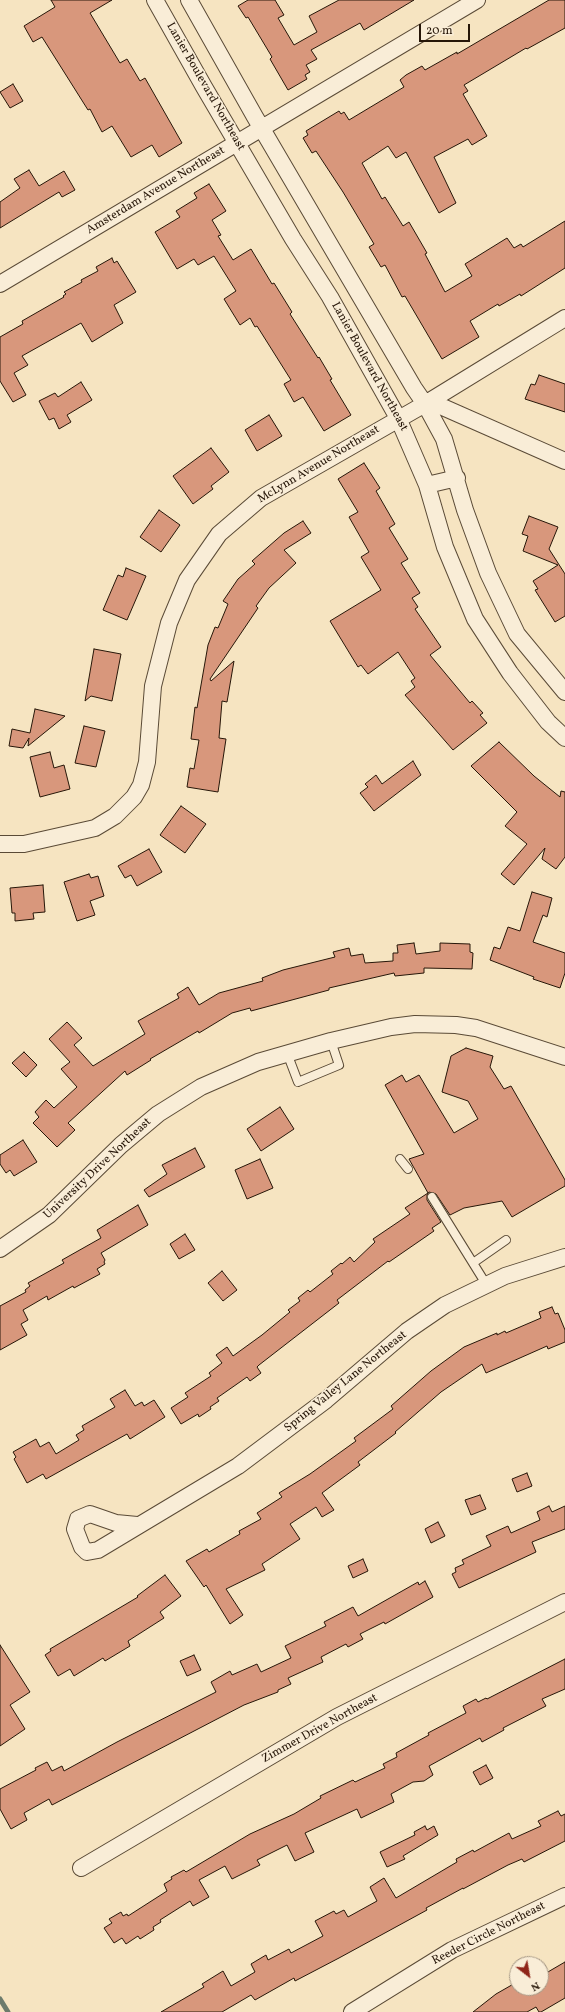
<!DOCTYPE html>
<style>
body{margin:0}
#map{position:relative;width:565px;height:2012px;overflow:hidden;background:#f6e4c1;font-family:Vollkorn,serif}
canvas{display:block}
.north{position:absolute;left:509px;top:1956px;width:40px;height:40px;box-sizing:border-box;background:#f9edd7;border:1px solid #a59784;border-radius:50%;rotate:149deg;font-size:11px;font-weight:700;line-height:16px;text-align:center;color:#261608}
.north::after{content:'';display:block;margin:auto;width:14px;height:18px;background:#8f2418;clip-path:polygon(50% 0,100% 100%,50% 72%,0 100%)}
.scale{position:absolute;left:419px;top:24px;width:51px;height:18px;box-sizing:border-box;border:2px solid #261608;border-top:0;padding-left:5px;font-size:12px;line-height:14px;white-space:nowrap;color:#261608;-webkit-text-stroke:3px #f9edd7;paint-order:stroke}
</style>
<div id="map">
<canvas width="565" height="2012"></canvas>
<div class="north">N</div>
<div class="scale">20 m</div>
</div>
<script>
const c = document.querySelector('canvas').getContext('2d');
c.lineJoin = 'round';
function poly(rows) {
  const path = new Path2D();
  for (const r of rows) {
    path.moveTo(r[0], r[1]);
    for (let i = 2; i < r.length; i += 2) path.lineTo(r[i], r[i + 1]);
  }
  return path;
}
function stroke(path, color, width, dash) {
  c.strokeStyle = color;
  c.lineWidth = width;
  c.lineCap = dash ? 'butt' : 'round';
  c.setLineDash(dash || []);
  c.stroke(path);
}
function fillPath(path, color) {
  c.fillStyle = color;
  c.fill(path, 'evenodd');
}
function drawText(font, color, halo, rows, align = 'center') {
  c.font = font + ' Vollkorn,serif';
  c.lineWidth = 3;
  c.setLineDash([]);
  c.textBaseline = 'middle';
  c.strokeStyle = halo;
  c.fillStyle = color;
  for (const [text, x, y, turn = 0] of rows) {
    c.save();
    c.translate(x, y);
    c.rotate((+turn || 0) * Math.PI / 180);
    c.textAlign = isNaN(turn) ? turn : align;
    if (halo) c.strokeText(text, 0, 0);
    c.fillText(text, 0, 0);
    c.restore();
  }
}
stroke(poly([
 [0,1999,8,2012]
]), '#6d7b6c', 5);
const building = poly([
 [51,0,112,0,90,13,120,63,127,59,140,81,145,78,182,143,159,157,152,145,131,157,112,126,102,132,90,109,88,110,42,37,33,42,24,26,55,7,51,0],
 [248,0,275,0,284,15,278,18,294,45,317,32,309,16,339,0,414,0,364,30,360,23,311,50,317,59,306,65,310,72,305,75,307,79,288,90,270,59,272,57,248,17,246,18,238,6,248,0],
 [549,0,565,0,565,28,527,49,526,48,464,85,468,91,463,94,487,136,472,145,468,139,434,157,456,203,439,213,406,152,396,158,388,146,362,163,382,199,385,197,403,226,409,222,427,253,425,254,445,292,472,276,465,264,507,238,514,248,521,244,523,247,565,221,565,268,521,296,520,294,499,306,498,304,470,321,479,337,442,359,405,296,402,297,385,265,381,267,369,247,374,244,343,192,316,151,312,153,303,138,308,135,306,131,339,111,341,114,344,112,349,120,404,87,400,80,406,75,422,66,425,70,457,52,457,54,549,0],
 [13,84,23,101,10,108,0,92,13,84],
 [29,170,39,186,64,171,75,190,62,197,59,192,0,228,0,202,20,188,14,179,29,170],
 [209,184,226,211,212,220,221,235,218,236,233,260,251,249,272,284,274,283,292,312,290,314,318,358,319,357,332,379,330,380,351,415,324,431,303,397,294,402,284,384,291,380,257,326,255,327,250,318,240,325,224,299,236,291,214,256,198,265,194,259,177,269,155,232,180,217,176,211,197,198,194,193,209,184],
 [112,258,114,263,117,261,136,292,114,305,123,323,92,342,81,323,22,356,28,365,14,373,26,395,13,402,0,381,0,337,23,324,22,321,64,297,63,296,66,294,64,292,82,282,81,280,98,271,96,267,112,258],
 [539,375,565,384,565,412,525,399,531,384,535,385,539,375],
 [81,382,92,400,67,415,71,422,59,429,54,418,49,420,39,401,55,393,58,397,81,382],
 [269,415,282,436,257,451,245,430,269,415],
 [211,448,229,472,211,486,213,489,193,504,173,476,211,448],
 [364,463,380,488,376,491,395,524,389,528,408,559,401,563,420,593,412,598,418,607,415,609,441,647,430,655,470,703,472,701,483,713,480,715,487,723,453,750,405,695,415,687,411,681,415,678,398,652,368,674,361,665,358,667,330,621,381,590,361,557,369,552,349,517,358,512,338,479,364,463],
 [159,510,180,525,161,552,140,537,159,510],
 [529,516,558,527,549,549,565,574,565,616,555,622,535,590,538,589,533,581,558,565,523,551,528,536,522,534,529,516],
 [303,521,311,533,284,550,296,563,269,588,256,606,258,608,210,679,211,681,234,661,227,702,222,701,219,738,226,739,218,792,187,787,190,768,194,769,199,740,191,739,195,707,197,708,208,645,215,627,218,628,228,604,223,601,238,579,255,564,252,561,284,533,303,521],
 [126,568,146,576,127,620,103,610,118,575,123,577,126,568],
 [94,649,121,654,112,701,91,696,85,701,94,649],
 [35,709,65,716,28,746,29,738,23,748,9,746,12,729,30,733,35,709],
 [84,726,105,731,96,767,75,763,84,726],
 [499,742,534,776,560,797,561,791,565,792,565,857,556,869,542,859,545,848,514,885,501,874,527,844,505,826,517,812,471,766,499,742],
 [50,752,54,768,64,765,70,789,40,797,30,757,50,752],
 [413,761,421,775,374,811,360,793,368,787,365,784,376,775,382,784,413,761],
 [181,806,206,824,185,853,160,835,181,806],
 [149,849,162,872,137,886,131,875,125,878,118,866,149,849],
 [89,874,91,878,98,876,104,896,90,901,95,915,77,921,64,882,89,874],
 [43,885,45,912,33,913,34,919,15,921,15,913,12,913,10,888,43,885],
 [532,892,552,898,547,917,543,915,533,942,565,953,565,973,560,988,533,979,534,977,490,960,494,947,500,949,508,927,520,931,532,892],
 [414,943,416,954,440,951,440,943,470,944,470,952,473,953,472,969,424,968,424,973,395,976,394,973,329,988,329,990,251,1011,250,1008,232,1013,199,1033,198,1031,150,1059,151,1060,127,1075,125,1071,68,1123,75,1130,57,1147,33,1123,39,1117,35,1112,46,1100,54,1108,77,1087,61,1069,70,1062,49,1039,67,1022,82,1038,74,1045,93,1066,145,1034,138,1021,179,998,177,994,188,987,199,1005,219,993,263,981,262,978,283,970,335,957,333,952,349,948,351,956,363,954,365,963,393,961,393,953,398,953,397,945,414,943],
 [466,1048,493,1056,490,1067,504,1089,511,1086,565,1180,565,1186,512,1217,502,1201,464,1208,450,1215,436,1194,429,1192,427,1195,427,1200,441,1222,432,1228,434,1231,389,1262,388,1261,337,1300,339,1303,259,1365,257,1367,261,1373,250,1381,247,1377,217,1398,219,1401,210,1407,211,1409,199,1417,198,1414,181,1424,171,1408,188,1397,185,1393,211,1376,209,1373,222,1363,216,1355,227,1347,233,1356,262,1335,290,1312,288,1310,300,1301,298,1298,308,1290,310,1292,333,1274,331,1271,341,1263,342,1264,350,1257,354,1262,375,1242,373,1239,410,1214,405,1208,428,1193,409,1159,424,1154,385,1085,402,1075,406,1082,419,1075,454,1133,478,1119,468,1101,442,1092,451,1056,466,1048],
 [24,1052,37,1065,26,1077,12,1063,24,1052],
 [280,1107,294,1129,261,1151,247,1129,280,1107],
 [23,1140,37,1162,14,1176,10,1170,6,1173,0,1164,0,1155,23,1140],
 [195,1148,205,1167,149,1197,144,1190,167,1174,162,1165,195,1148],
 [260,1159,273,1188,247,1199,235,1170,260,1159],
 [138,1205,148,1225,101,1253,105,1260,104,1262,105,1264,97,1269,100,1274,74,1288,73,1286,48,1300,47,1296,23,1310,28,1320,21,1324,27,1335,0,1350,0,1306,26,1292,25,1290,30,1286,28,1283,64,1263,62,1260,101,1238,97,1230,138,1205],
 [185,1234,195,1250,179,1259,170,1244,185,1234],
 [222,1271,237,1290,223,1301,208,1283,222,1271],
 [552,1307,555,1314,558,1313,565,1330,565,1342,548,1349,547,1346,486,1373,482,1364,441,1392,395,1432,396,1433,358,1462,360,1465,322,1493,334,1510,322,1517,316,1507,290,1524,300,1539,262,1564,265,1570,226,1589,243,1615,230,1624,206,1585,204,1587,186,1561,207,1549,209,1552,240,1534,239,1531,261,1519,257,1513,282,1497,279,1493,310,1474,356,1441,354,1438,393,1409,391,1406,431,1371,464,1347,497,1333,497,1335,505,1331,506,1333,541,1318,539,1312,552,1307],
 [125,1390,135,1406,142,1402,144,1406,154,1400,165,1417,130,1439,127,1434,46,1479,43,1474,27,1483,14,1459,16,1457,13,1452,36,1439,40,1447,49,1442,56,1454,79,1440,76,1435,84,1430,82,1426,115,1407,110,1399,125,1390],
 [527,1473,532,1486,517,1492,512,1479,527,1473],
 [480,1495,486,1509,471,1515,465,1500,480,1495],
 [549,1506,552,1512,565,1506,565,1529,532,1542,536,1552,459,1588,452,1574,456,1572,455,1568,464,1564,462,1560,491,1546,486,1536,508,1526,511,1533,540,1520,537,1512,549,1506],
 [438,1522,445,1536,431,1543,425,1529,438,1522],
 [363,1559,368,1571,353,1578,348,1566,363,1559],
 [165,1575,181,1596,160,1612,164,1618,128,1641,130,1646,105,1661,103,1658,74,1676,70,1669,58,1676,45,1655,51,1651,50,1649,138,1597,137,1596,165,1575],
 [425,1581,433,1597,385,1624,384,1622,360,1634,363,1639,348,1647,346,1644,321,1657,323,1662,288,1678,291,1684,278,1690,278,1692,244,1705,52,1805,49,1799,24,1813,27,1820,11,1829,0,1809,0,1789,36,1770,35,1768,47,1762,52,1771,62,1766,64,1771,117,1742,216,1692,211,1682,230,1671,232,1675,257,1664,261,1672,291,1658,285,1646,326,1626,324,1622,353,1607,358,1616,418,1582,419,1585,425,1581],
 [0,1645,30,1692,10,1705,25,1729,0,1746,0,1645],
 [194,1655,201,1670,187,1676,180,1661,194,1655],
 [565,1659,565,1689,542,1699,546,1706,503,1728,504,1730,482,1742,480,1738,429,1766,433,1775,424,1781,413,1782,391,1794,394,1802,361,1818,357,1809,305,1833,314,1852,295,1861,287,1845,257,1860,260,1865,232,1879,225,1866,199,1880,209,1897,193,1906,190,1901,160,1920,161,1922,153,1927,154,1930,140,1939,138,1936,126,1944,122,1938,114,1943,104,1928,112,1923,109,1919,121,1912,123,1916,127,1914,128,1916,167,1891,164,1884,172,1879,171,1877,184,1870,186,1872,250,1834,294,1814,321,1798,320,1796,353,1780,355,1782,385,1768,383,1764,397,1757,396,1753,429,1735,428,1733,466,1713,463,1706,476,1699,478,1702,486,1698,487,1699,565,1659],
 [486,1765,493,1778,480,1785,473,1772,486,1765],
 [558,1811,561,1816,565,1814,565,1841,524,1862,522,1859,508,1865,463,1889,463,1888,426,1908,427,1910,339,1958,295,1981,294,1978,255,2000,251,1995,222,2012,161,2012,204,1987,202,1984,223,1971,231,1986,255,1972,251,1964,266,1955,268,1960,289,1949,291,1953,323,1936,315,1921,334,1911,336,1914,344,1910,348,1917,377,1901,370,1887,384,1878,396,1898,457,1862,456,1859,473,1850,474,1852,509,1833,512,1839,541,1826,538,1821,558,1811],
 [425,1826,427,1830,434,1826,438,1835,403,1856,405,1859,387,1867,380,1852,415,1835,414,1832,425,1826],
 [565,1962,565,1998,541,2012,539,2012,536,2007,527,2012,473,2012,496,1994,517,1982,517,1991,522,1988,541,1988,541,1976,565,1962]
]);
fillPath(building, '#d8977c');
stroke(building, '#261608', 1);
const service = poly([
 [287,1053,298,1082,339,1065,331,1041],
 [400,1159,408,1169],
 [432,1197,486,1284],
 [473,1263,506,1240]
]);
const minor = poly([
 [155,0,204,87,293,239,330,297,398,418,427,485,445,547,475,619,510,673,548,722,565,738],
 [189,0,255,117,414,388,425,404,444,439,465,510,488,573,517,634,565,692],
 [0,284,477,0],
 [429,401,565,461],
 [427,485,457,478],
 [0,844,24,844,95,828,115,816,134,797,141,785,147,762,153,686,169,623,187,580,219,534,261,498,425,404,565,318],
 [0,1249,49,1215,121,1145,158,1114,201,1087,258,1062,331,1041,391,1027,415,1024,456,1025,476,1028,565,1057],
 [137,1525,116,1523,90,1514,78,1519,75,1529,82,1547,87,1552,98,1550,238,1466,326,1400,407,1331,445,1305,505,1276,565,1257],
 [81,1868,337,1717,565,1602],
 [352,2012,452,1950,565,1896]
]);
stroke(service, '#5a4a36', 10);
stroke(minor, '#5a4a36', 18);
stroke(service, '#f9edd7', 8);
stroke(minor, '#f9edd7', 16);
drawText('12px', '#261608', '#f9edd7', [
 ["Lanier Boulevard Northeast",205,87,60],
 ["Amsterdam Avenue Northeast",156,191,-31],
 ["Lanier Boulevard Northeast",369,367,61],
 ["McLynn Avenue Northeast",319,465,-31],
 ["University Drive Northeast",98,1169,-43],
 ["Spring Valley Lane Northeast",346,1382,-39],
 ["Zimmer Drive Northeast",320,1729,-29],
 ["Reeder Circle Northeast",489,1934,-27]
]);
</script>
